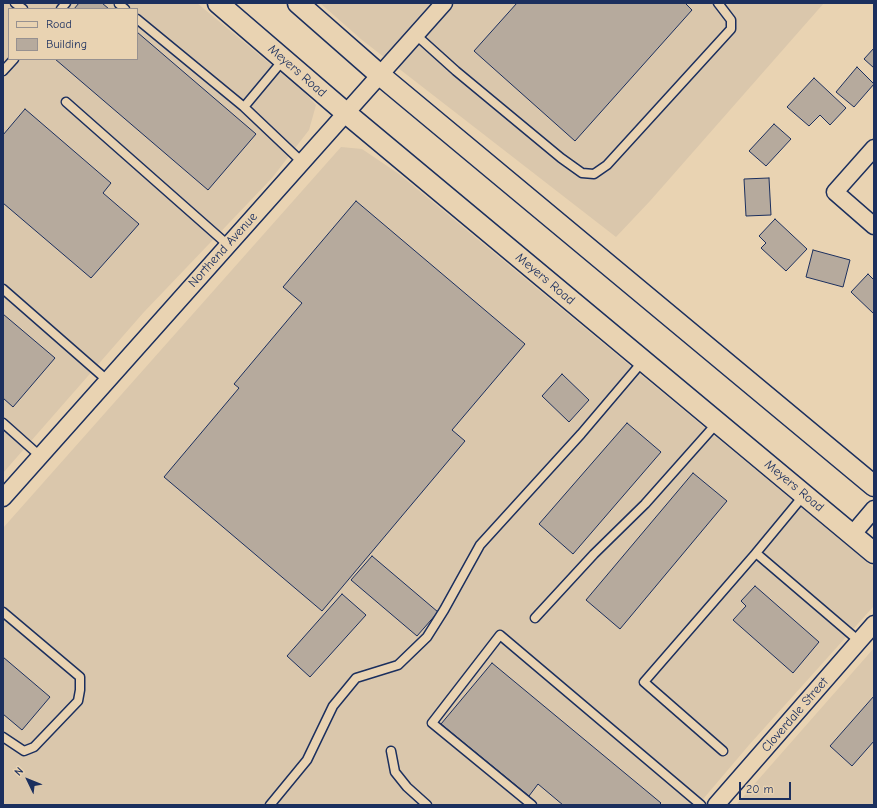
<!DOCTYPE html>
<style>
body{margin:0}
#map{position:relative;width:877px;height:808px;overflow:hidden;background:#e9d3b2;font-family:"Comic Neue",sans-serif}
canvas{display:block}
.frame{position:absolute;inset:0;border:4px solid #1b2f5e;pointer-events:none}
.legend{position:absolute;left:8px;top:8px;width:130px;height:52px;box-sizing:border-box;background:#e9d3b2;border:1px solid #979190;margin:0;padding:5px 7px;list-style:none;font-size:12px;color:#1b2f5e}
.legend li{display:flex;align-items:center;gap:8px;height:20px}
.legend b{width:20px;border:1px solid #979190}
.north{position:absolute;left:8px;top:760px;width:40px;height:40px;-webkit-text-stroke:3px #e9d3b2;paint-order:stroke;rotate:313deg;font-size:11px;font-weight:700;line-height:16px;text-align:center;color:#1b2f5e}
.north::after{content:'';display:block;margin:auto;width:14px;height:18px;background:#1b2f5e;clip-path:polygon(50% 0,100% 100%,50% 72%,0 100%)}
.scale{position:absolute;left:739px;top:782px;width:52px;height:18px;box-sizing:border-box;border:2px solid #1b2f5e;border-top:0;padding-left:5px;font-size:12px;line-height:14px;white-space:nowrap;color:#1b2f5e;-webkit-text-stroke:3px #e9d3b2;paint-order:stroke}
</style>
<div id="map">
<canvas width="877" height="808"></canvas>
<div class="frame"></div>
<ul class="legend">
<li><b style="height:5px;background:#e9d3b2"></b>Road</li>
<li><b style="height:11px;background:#b6aa9d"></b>Building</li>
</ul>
<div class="north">N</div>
<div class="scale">20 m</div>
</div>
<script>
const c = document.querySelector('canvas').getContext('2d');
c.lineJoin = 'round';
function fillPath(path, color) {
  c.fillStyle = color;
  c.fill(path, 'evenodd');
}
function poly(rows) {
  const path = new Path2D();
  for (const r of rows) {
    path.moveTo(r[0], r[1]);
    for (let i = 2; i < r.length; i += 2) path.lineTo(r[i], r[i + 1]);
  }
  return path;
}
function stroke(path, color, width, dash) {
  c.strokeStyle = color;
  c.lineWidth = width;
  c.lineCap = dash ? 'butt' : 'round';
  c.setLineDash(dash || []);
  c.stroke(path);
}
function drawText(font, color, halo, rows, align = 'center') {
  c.font = font + ' "Comic Neue",sans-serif';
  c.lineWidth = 3;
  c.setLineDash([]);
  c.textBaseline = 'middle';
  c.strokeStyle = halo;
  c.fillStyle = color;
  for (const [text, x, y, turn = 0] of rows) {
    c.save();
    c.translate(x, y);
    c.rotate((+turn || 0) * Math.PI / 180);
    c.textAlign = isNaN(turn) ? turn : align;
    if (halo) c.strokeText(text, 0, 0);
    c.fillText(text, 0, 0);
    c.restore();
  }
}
fillPath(poly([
 [3,3,197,3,305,93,316,105,309,130,272,178,144,312,3,473],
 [9,9,137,9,137,59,9,59],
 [320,3,824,3,650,201,616,237,362,40],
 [341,147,362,149,399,174,874,568,873,607,749,745,698,805,3,805,3,528],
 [874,648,874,805,736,805]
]), '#dac7ac');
const building = poly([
 [79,3,102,3,109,9,74,9,79,3],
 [517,3,685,3,692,10,575,141,474,51,517,3],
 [137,32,256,134,208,190,55,59,137,59,137,32],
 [874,48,874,68,864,59,874,48],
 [857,67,874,84,854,107,836,92,857,67],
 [814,78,846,108,830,125,820,115,809,126,787,107,814,78],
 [25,109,111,183,103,193,139,224,91,278,3,203,3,135,25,109],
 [774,124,791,139,766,166,749,151,774,124],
 [769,178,771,215,746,216,744,179,769,178],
 [356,201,525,344,452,430,465,441,322,611,164,477,239,388,234,384,302,303,283,287,356,201],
 [775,219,807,249,786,271,761,248,766,243,759,236,775,219],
 [813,250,850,260,843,287,806,277,813,250],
 [868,274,874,280,874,314,851,292,868,274],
 [3,314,55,358,13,407,3,398,3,314],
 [562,374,589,400,569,422,542,396,562,374],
 [627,423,661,452,573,554,539,524,627,423],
 [693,473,727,501,620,629,586,600,693,473],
 [372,556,438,612,417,636,351,580,372,556],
 [755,586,819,642,793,673,733,620,746,606,741,601,755,586],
 [342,594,366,615,310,677,287,656,342,594],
 [3,657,50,697,22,730,3,714,3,657],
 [492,663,661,803,659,805,563,805,538,784,529,796,441,724,492,663],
 [874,696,874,741,852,766,830,746,874,696]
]);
fillPath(building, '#b6aa9d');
stroke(building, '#1b2f5e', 1);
const service = poly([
 [15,3,23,9],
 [120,3,119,4,125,9],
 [61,9,66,3],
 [137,19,244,107],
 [416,35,456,71,561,158,582,173,594,174,607,165,731,29,731,20,718,3],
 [284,59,244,107,302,162],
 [3,71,14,59],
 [66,102,228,245],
 [3,289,107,380],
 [3,423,40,456],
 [804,495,756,553,859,641],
 [3,612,80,677,80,690,78,701,34,747,24,751,3,737],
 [535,618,594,554,645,504,717,423],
 [391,751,395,772,407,787,427,805],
 [723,751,644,682,756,553],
 [270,805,307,760,333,706,356,678,398,665,427,637,444,610,480,545,581,434,643,361],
 [532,805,432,723,500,635,701,805]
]);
const minor = poly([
 [874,148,835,192,874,226],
 [3,498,444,3],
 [852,535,874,509],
 [716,805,874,624]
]);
const tertiary = poly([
 [218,3,346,113,874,553],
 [298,3,380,75,874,486]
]);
stroke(service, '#1b2f5e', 11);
stroke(minor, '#1b2f5e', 19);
stroke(tertiary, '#1b2f5e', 23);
stroke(service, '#e9d3b2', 8);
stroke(minor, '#e9d3b2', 16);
stroke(tertiary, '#e9d3b2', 20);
drawText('13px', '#1b2f5e', '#e9d3b2', [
 ["Meyers Road",297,71,41],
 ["Northend Avenue",223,250,-48],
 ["Meyers Road",545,279,40],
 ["Meyers Road",794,486,40],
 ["Cloverdale Street",795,715,-49]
]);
</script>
